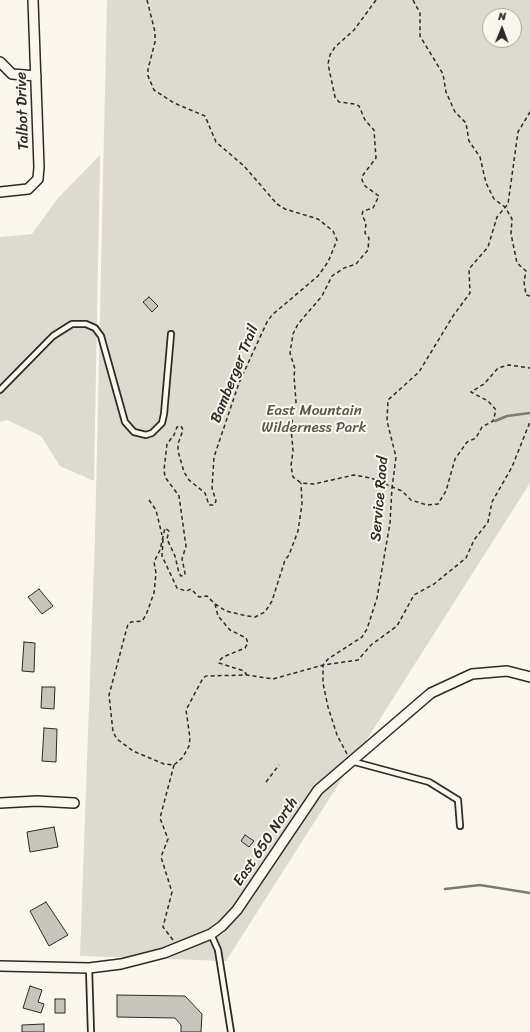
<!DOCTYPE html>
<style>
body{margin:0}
#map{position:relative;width:530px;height:1032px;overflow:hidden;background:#fbf7ec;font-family:Sriracha,sans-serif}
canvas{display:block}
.north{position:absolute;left:482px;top:8px;width:40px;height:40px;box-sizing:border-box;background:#fbf7ec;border:1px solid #a8a59f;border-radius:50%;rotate:1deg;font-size:11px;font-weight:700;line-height:16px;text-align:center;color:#2b2b2b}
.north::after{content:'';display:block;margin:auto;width:14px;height:18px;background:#2b2b2b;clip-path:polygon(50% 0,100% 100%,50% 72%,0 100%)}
</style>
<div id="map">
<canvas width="530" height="1032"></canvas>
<div class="north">N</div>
</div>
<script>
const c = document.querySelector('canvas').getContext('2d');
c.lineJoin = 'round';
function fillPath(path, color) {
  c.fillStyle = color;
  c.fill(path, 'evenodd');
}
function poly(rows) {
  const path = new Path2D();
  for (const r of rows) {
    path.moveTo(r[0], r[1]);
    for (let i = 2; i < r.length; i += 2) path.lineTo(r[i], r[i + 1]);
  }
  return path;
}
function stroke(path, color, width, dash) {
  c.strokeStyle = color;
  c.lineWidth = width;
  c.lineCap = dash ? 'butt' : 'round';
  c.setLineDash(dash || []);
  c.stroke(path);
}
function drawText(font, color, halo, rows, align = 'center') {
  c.font = font + ' Sriracha,sans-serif';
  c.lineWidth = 4;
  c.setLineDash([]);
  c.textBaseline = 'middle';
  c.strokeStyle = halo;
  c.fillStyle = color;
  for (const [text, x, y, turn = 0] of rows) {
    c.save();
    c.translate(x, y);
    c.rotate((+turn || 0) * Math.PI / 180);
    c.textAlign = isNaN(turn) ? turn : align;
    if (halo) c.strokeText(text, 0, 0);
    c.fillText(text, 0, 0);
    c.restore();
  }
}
fillPath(poly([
 [107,0,530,0,530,483,226,961,80,956,95,538],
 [490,16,514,16,514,40,490,40],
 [100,155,94,481,60,466,41,436,7,420,0,422,0,237,32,234,58,198]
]), '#dddad0');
stroke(poly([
 [495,421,507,416,530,413],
 [445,889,480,885,530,893]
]), '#7b7a75', 2.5);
const building = poly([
 [149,297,158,306,152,312,143,302,149,297],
 [39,589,53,606,42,614,28,597,39,589],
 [24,642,35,643,34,672,22,671,24,642],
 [42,687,55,687,54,709,41,708,42,687],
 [44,728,57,729,56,762,42,761,44,728],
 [54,827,58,847,30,852,27,832,54,827],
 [245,835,254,841,249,847,241,841,245,835],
 [46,902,68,935,49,946,30,911,46,902],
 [30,986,42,990,38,1002,44,1004,41,1013,23,1008,30,986],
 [117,995,185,996,202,1014,201,1032,181,1032,181,1025,175,1018,117,1017,117,995],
 [55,999,65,999,65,1013,55,1013,55,999],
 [44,1024,44,1032,22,1032,22,1025,44,1024]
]);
fillPath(building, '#c7c4bc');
stroke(building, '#2b2b2b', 1);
const lane = poly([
 [0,390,53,336,72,324,86,324,95,328,101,336,125,422,134,432,146,435,152,433,162,423,164,414,171,334],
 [351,761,429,782,458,800,460,826],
 [211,934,218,950,231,1032],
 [89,968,91,1032]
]);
const street = poly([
 [0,62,12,74,36,76],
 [0,192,28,189,38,179,39,167,33,0],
 [0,803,37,801,74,803],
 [0,966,89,968,121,964,164,953,211,934,222,926,237,910,318,790,431,693,472,674,507,671,530,677]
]);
stroke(lane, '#2b2b2b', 8);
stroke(street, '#2b2b2b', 12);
stroke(poly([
 [147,0,155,32,155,42,148,69,148,76,154,90,174,103,205,116,216,142,244,166,277,204,285,209,318,219,333,231,337,240,328,262,318,276,272,315,267,322,239,383,214,457,212,488,216,501,214,505,209,505,205,493,189,480,184,472,178,451,178,444,183,430,181,426,177,427,174,435,167,444,164,470,165,477,179,496,186,546,182,559,185,573,185,575,181,576,179,573,175,556,167,539,169,531,165,528,160,550,154,562,156,573,154,593,146,615,142,621,131,622,128,624,109,695,113,732,117,739,133,751,164,764,174,765,183,757,189,746,190,738,186,710,203,678,206,676,247,675,273,679,323,665,358,660,371,645,397,626,414,595,434,584,466,558,474,540,488,522,492,502,512,467,530,422],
 [376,0,354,30,335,47,330,55,328,64,335,97,339,102,355,104,359,106,365,120,374,130,376,158,363,175,362,180,365,186,379,196,373,208,363,211,362,215,366,223,365,233,369,238,368,250,356,264,344,268,332,276,322,296,298,324,293,334,290,353,295,369,294,376,296,402,291,427,293,451,291,466,293,477,301,483,314,484,354,475,371,478,402,491,411,500,427,505,438,504,446,491,455,459,467,442,476,438,482,427,493,421,496,410,488,401,471,392,484,384,498,368,509,365,530,368],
 [413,0,420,13,420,36,443,74,446,92,455,112,466,123,469,141,480,157,486,183,494,199,505,207,512,219,511,234,517,263,526,271,524,282,526,295,530,296],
 [149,500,156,510,162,535],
 [163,539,162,556,177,588,186,591,191,589,199,597,207,596,215,604,218,616,230,630,246,638,248,643,245,648,223,657,219,661,219,663,244,671,247,675],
 [215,604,226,611,247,616,255,617,265,612,272,601,285,560,289,555,298,531,302,504,301,483],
 [347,754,337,735,328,707,323,683,323,665,328,659,362,637,367,629,377,598,390,523,392,488,396,457,387,421,388,400,419,372,453,316,470,293,469,269,488,247,497,217,508,204,518,132,530,112],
 [266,782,279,765],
 [173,940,163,927,172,892,161,857,168,839,160,818,174,765]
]), '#2b2b2b', 1.5, [4, 3]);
stroke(lane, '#fbf7ec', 4.5);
stroke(street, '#fbf7ec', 9);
drawText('15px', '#2b2b2b', '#fbf7ec', [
 ["Talbot Drive",23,111,-92],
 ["Bamberger Trail",235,374,-68],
 ["Service Raod",380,499,-85],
 ["East 650 North",266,842,-56]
]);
drawText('15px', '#585754', '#fbf7ec', [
 ["East Mountain",314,411],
 ["Wilderness Park",314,428]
]);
</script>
